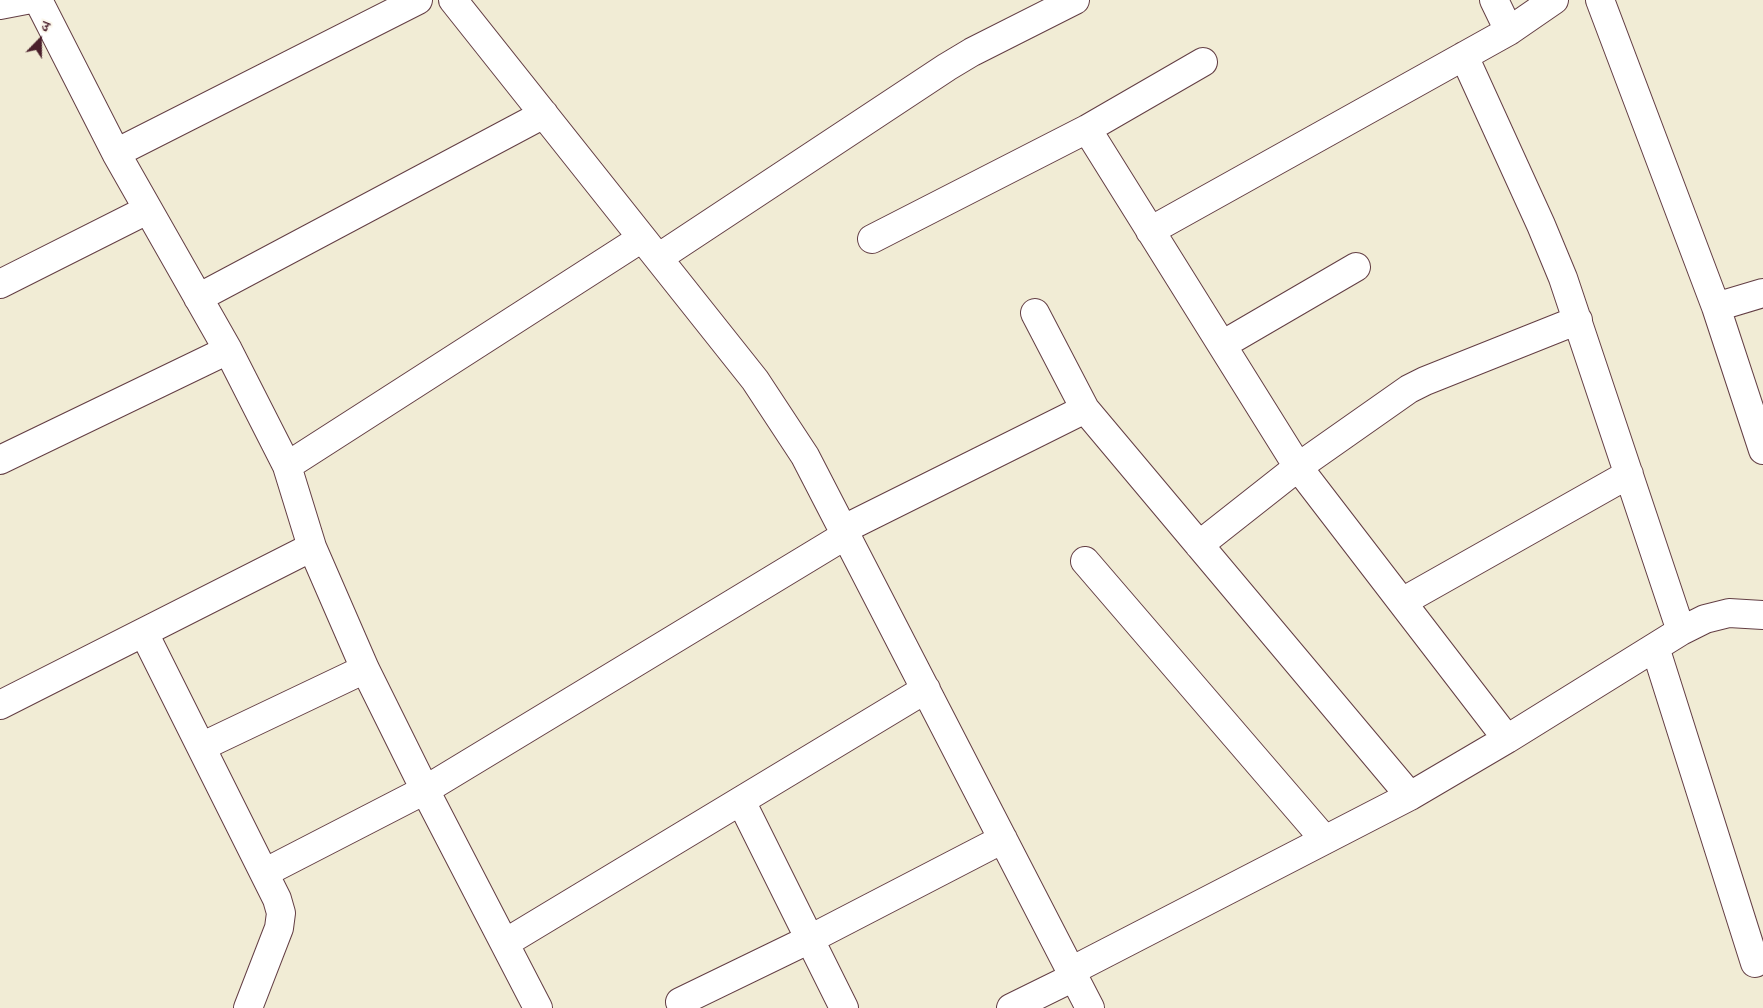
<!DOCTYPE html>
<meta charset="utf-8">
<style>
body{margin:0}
#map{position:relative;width:1763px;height:1008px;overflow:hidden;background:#f1ecd5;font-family:"Libre Caslon Text","Noto Serif Devanagari",serif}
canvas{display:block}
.north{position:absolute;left:15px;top:15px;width:50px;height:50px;-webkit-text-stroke:4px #fbf7ec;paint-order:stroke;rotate:22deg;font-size:14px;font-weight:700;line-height:20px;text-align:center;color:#4a1f2b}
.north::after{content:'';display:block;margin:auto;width:18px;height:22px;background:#4a1f2b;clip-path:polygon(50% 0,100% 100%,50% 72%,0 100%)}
</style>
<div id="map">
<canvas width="1763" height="1008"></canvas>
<div class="north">उ</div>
</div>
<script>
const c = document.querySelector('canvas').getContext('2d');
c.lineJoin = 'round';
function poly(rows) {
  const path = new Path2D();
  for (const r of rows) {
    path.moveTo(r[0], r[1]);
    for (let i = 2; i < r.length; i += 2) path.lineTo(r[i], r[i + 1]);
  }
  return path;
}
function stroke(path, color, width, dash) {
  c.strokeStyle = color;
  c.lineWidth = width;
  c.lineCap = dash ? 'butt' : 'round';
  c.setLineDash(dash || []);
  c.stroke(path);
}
const minor = poly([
 [38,0,116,153,228,350,287,466,312,547,365,669,425,790,538,1008],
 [453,0,755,380,805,456,1090,1008],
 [1494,0,1509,31],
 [1600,0,1716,307,1763,450],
 [0,5,26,0],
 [1464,56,1541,225,1563,278,1681,631],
 [1087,129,1298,467,1507,739],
 [116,153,418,0],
 [1150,231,1509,31,1554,0],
 [872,239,1087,129,1203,62],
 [658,258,947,67,972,52,1075,0],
 [0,284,147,210],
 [198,298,544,114],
 [1716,307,1763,293],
 [1035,313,1085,409,1410,796],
 [1222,345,1356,267],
 [0,460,228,350],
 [287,466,642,238],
 [844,529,1085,409],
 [1199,545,1298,467,1409,389,1425,381,1578,320],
 [1085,561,1325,840],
 [1402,602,1629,474],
 [144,633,277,899,281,913,279,928,248,1008],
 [1655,647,1755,963],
 [0,705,312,547],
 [201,747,365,669],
 [741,801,844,1008],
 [264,873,425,790,846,535],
 [505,943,926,689],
 [1071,971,1410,796,1507,739,1681,631,1705,619,1729,613,1763,615],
 [680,1002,810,939,1003,839],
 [1011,1008,1074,977]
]);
stroke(minor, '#633e44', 30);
stroke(minor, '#fff', 28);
</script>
